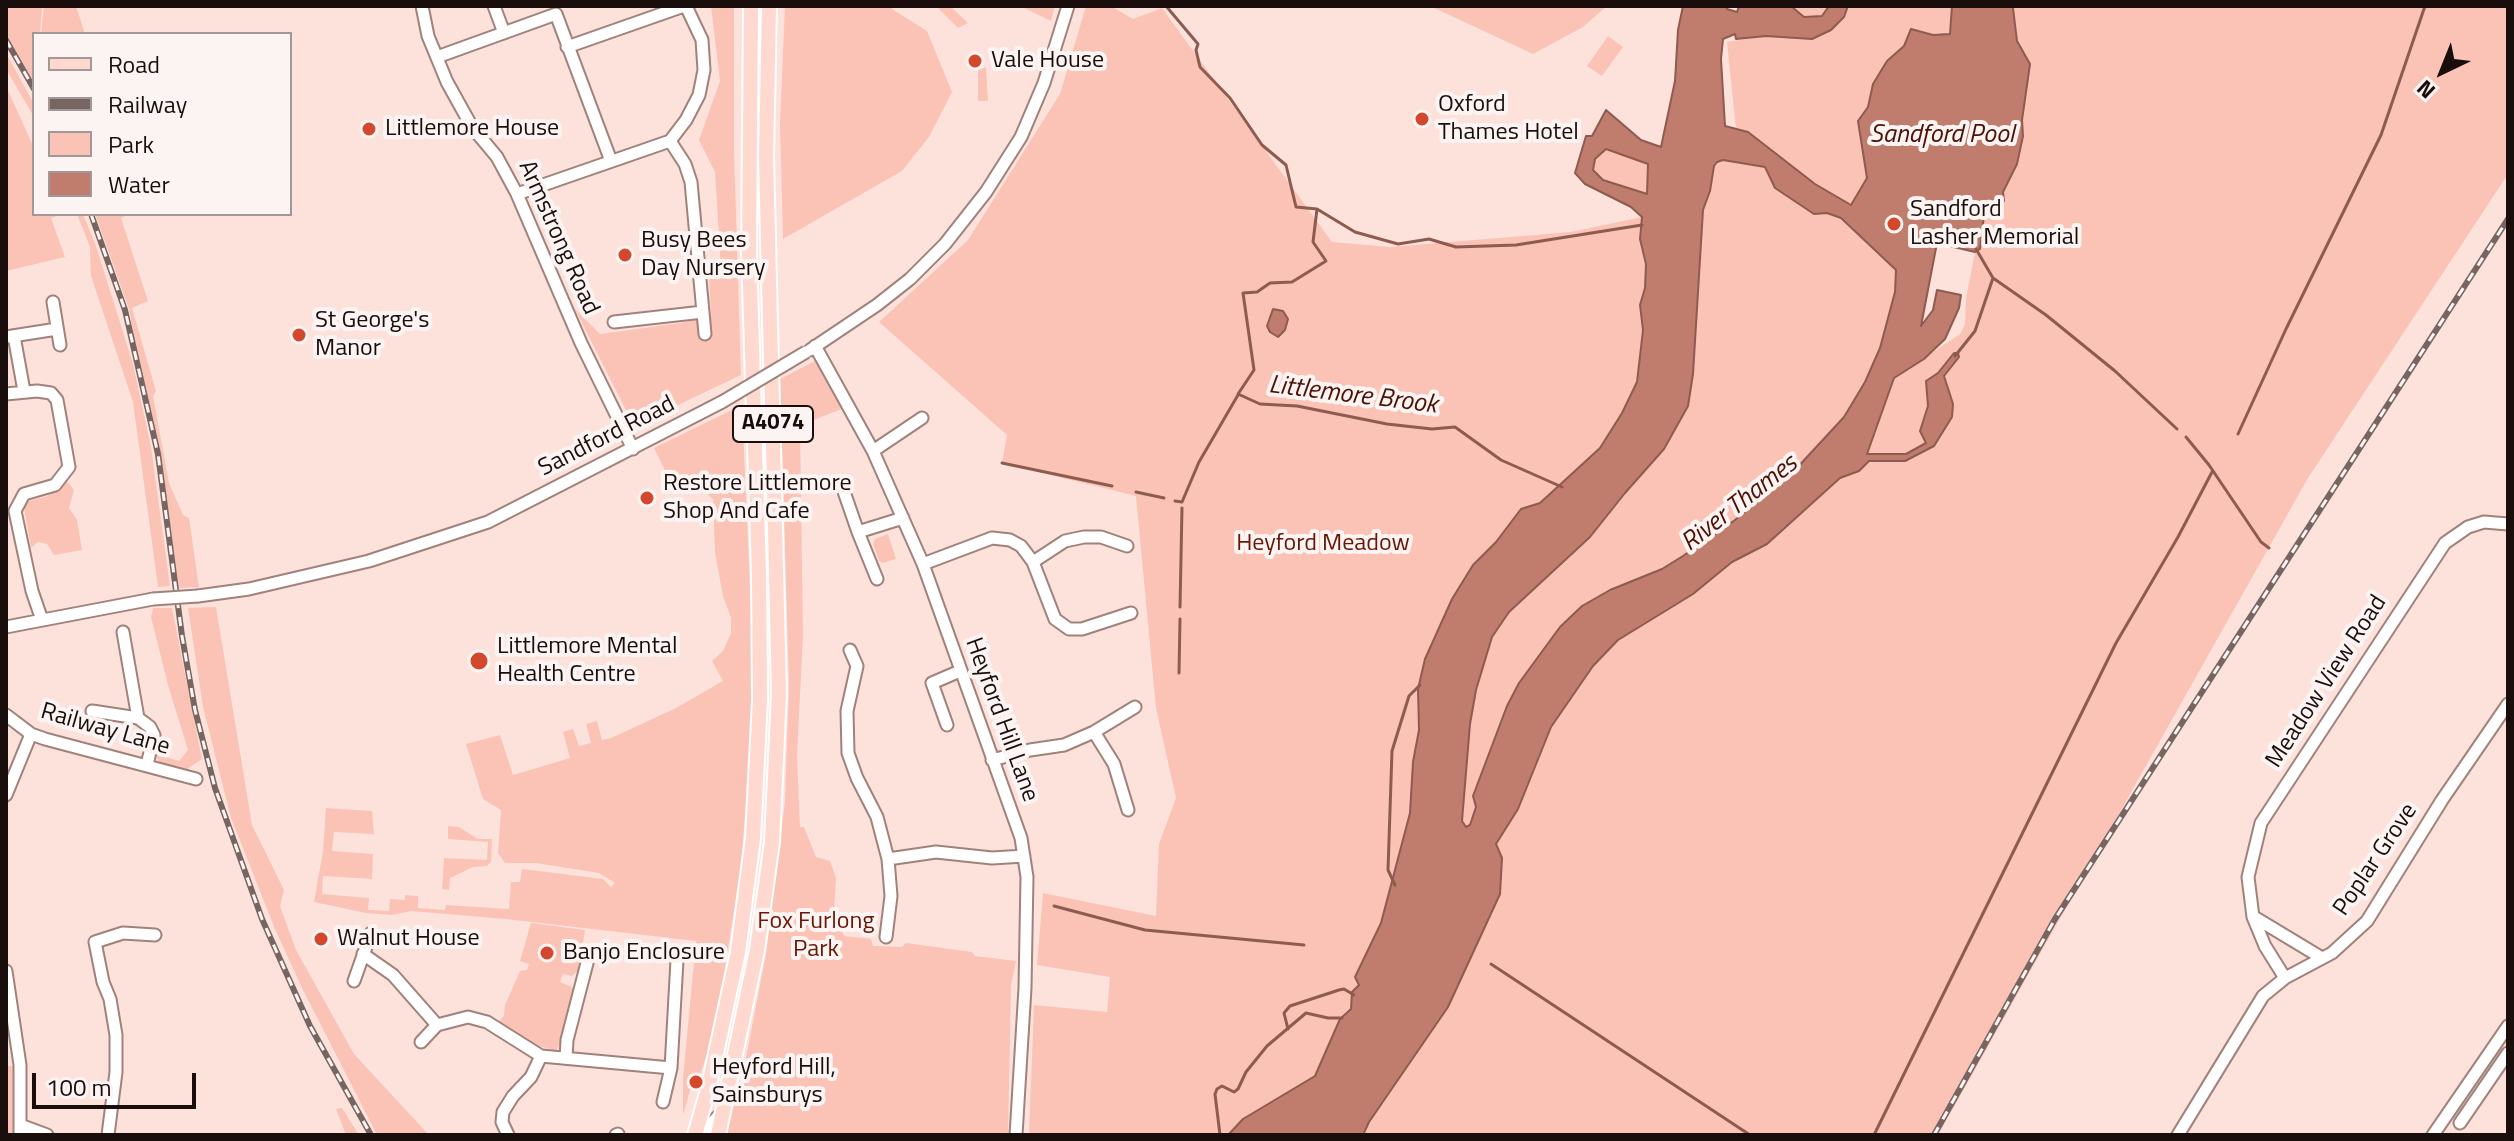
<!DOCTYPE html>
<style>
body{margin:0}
#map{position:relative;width:2514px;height:1141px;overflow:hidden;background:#fde2dc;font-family:"Titillium Web",sans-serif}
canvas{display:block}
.frame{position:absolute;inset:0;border:8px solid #190e0c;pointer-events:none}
.legend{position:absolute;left:32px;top:32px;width:260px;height:184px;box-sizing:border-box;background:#fbf4f3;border:2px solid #a19897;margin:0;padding:10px 14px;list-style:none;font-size:24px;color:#190e0c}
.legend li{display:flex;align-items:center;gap:16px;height:40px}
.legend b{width:40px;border:2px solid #a19897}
.north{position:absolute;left:2402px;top:32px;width:80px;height:80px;-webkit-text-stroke:6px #fbf4f3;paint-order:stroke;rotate:223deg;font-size:22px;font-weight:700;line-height:32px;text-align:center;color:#190e0c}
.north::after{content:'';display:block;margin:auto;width:28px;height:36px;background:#190e0c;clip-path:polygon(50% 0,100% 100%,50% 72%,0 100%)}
.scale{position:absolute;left:32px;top:1073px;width:164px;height:36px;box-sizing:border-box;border:4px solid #190e0c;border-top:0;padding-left:10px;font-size:24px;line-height:28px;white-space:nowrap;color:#190e0c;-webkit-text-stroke:6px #fbf4f3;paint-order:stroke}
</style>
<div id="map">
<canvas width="2514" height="1141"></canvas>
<div class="frame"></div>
<ul class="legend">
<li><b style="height:10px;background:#ffd9d0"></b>Road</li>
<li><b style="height:10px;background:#766561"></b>Railway</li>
<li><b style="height:22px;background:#fac3b6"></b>Park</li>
<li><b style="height:22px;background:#c07c6d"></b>Water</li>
</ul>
<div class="north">N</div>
<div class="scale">100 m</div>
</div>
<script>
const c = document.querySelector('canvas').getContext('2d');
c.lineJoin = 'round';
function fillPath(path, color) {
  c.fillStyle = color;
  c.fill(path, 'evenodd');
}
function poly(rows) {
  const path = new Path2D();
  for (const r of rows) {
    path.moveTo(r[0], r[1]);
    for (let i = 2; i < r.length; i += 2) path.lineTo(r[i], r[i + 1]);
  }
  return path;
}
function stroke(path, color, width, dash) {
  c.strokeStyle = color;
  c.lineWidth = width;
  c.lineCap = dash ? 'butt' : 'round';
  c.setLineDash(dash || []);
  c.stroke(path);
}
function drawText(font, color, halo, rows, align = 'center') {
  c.font = font + ' "Titillium Web",sans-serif';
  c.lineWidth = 8;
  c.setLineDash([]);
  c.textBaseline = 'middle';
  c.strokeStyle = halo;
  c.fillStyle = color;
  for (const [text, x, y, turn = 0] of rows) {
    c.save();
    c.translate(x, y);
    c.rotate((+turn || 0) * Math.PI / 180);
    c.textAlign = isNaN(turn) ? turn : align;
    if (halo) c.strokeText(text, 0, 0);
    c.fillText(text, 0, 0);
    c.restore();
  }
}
fillPath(poly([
 [6,6,42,6,40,34,34,34,34,91,6,36],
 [44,6,76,6,85,34,41,34],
 [711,6,734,6,734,149,741,375,634,426,575,309,600,334,681,323,711,316,709,274,721,269,715,172,699,140,720,81],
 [785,6,894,6,892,9,927,31,952,92,929,137,902,171,783,239,780,124],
 [936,6,950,6,968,23,958,28],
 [1020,6,1055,6,1051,21],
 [1086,6,1111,6,1133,19,1162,8,1332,242,1390,247,1571,232,1642,217,1640,239,1646,264,1645,288,1640,305,1643,330,1637,382,1622,413,1600,448,1540,503,1521,509,1496,542,1473,565,1425,659,1418,689,1419,730,1413,762,1410,813,1381,923,1355,977,1359,985,1352,992,1351,1009,1340,1020,1315,1076,1243,1119,1228,1135,1029,1135,1034,1005,1107,1012,1110,977,1037,965,1043,893,1156,916,1159,844,1176,798,1156,708,1136,496,1002,463,1007,435,879,322,968,240,1060,94],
 [1430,6,1607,6,1583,27,1533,54],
 [1791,6,1829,6,1822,16,1803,17],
 [1848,6,1952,6,1953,21,1951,34,1933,35,1904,46,1887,61,1873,84,1868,107,1858,121,1867,178,1851,205,1815,184,1748,132,1736,129,1727,42,1766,36,1813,39,1844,17],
 [2015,6,2508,6,2508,174,2308,478,1938,1135,1364,1135,1369,1122,1448,1007,1500,894,1502,858,1496,844,1518,809,1551,727,1593,666,1618,640,1693,594,1732,562,1767,544,1840,478,1859,471,1894,378,1960,334,1965,324,1966,298,1975,252,1980,248,1984,216,2004,201,2003,192,2017,164,2023,136,2022,120,2029,64,2017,41,2013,8],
 [1608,36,1623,47,1602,76,1587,66],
 [6,53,34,104,34,117,6,69],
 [986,67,988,101,978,101,978,70],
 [6,86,34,148,34,214,64,214,51,218,65,257,6,271],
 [1606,149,1648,164,1647,194,1603,180,1592,170,1595,159],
 [1723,160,1765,167,1775,188,1814,214,1827,213,1841,218,1896,270,1895,292,1880,348,1865,382,1844,417,1795,470,1735,520,1683,556,1662,569,1610,590,1560,627,1519,683,1507,706,1473,796,1477,807,1470,825,1466,827,1462,821,1470,724,1476,690,1492,637,1509,612,1590,537,1625,493,1664,449,1688,406,1693,374,1703,210,1710,191,1714,166,1717,162],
 [77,214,83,214,96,246,133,364,151,447,170,586,158,587,133,402,91,276,90,247],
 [95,214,130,214,121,218,148,301,132,308,156,391,153,396,169,483,183,515,189,518,199,587,178,588,129,309],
 [815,361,842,409,800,425,803,636,797,755,800,827,804,827,816,857,830,861,836,878,834,911,844,936,871,939,873,946,902,947,906,943,972,952,975,956,1016,961,1011,986,1008,1135,725,1135,743,1073,766,954,785,801,789,685,780,379],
 [742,405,751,610,752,725,741,866,715,1032,700,1075,694,1076,683,1115,683,1078,696,941,506,919,411,911,392,915,366,913,314,902,323,851,326,808,372,811,374,834,334,832,332,851,373,854,372,879,323,876,322,894,369,898,368,910,389,911,390,899,405,900,405,895,418,896,418,908,445,910,446,905,509,909,511,882,520,882,522,869,603,879,611,887,615,883,599,873,536,863,505,863,498,853,501,810,483,799,466,744,500,735,513,775,570,758,563,732,573,729,579,746,591,743,586,724,597,721,602,740,611,738,674,709,723,681,712,661,723,651,731,633,731,618,723,596,715,552,713,499,703,490,671,483,654,448],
 [68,482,74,490,69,508,77,520,82,550,54,555,47,544,38,542,31,548,24,507,29,501,48,496,48,492],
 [888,534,896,559,883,563,879,561,873,544,875,539],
 [216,607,252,825,284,890,280,906,296,950,354,1054,429,1135,377,1135,303,990,275,929,231,818,203,707,188,608],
 [153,608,172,608,202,759,186,770,160,765,156,754,179,761,188,750,168,685,151,617],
 [448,826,459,827,478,839,492,839,491,862,487,866,473,867,450,878,449,890,442,889,444,858,487,860,488,842,448,839],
 [531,923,585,930,579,970,572,976,563,974,560,982,572,987,575,993,560,1044,556,1051,533,1044,498,1022,504,1016,505,1005,520,971,527,970,529,964,520,961],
 [6,1066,16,1066,17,1135,6,1135],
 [341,1108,342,1108,359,1135,346,1135,336,1109]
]), '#fac3b6');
const water = poly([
 [1683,6,1728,6,1727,9,1737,12,1739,6,1791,6,1804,17,1822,16,1829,6,1848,6,1844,17,1831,30,1812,39,1766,36,1736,39,1735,34,1723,39,1721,59,1725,126,1748,132,1815,184,1851,205,1867,178,1858,121,1868,107,1873,84,1887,61,1904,46,1911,29,1933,35,1950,34,1952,6,2015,6,2013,8,2017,41,2030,64,2022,120,2023,136,2017,164,2003,192,2004,201,1984,216,1980,249,1975,252,1937,243,1921,326,1933,310,1937,290,1961,295,1959,308,1945,339,1924,359,1894,378,1867,454,1906,454,1926,443,1920,431,1928,406,1926,381,1938,373,1954,353,1958,353,1959,357,1944,376,1953,404,1952,417,1934,446,1905,461,1869,461,1859,471,1840,478,1767,544,1732,562,1693,594,1618,640,1593,666,1551,727,1518,809,1496,844,1502,858,1500,894,1448,1007,1369,1122,1363,1135,1228,1135,1243,1119,1315,1076,1340,1019,1351,1009,1352,992,1359,985,1355,977,1381,923,1410,813,1413,762,1419,730,1418,689,1425,659,1452,599,1473,565,1496,542,1521,509,1540,503,1600,448,1622,413,1637,382,1643,330,1640,305,1645,288,1646,264,1640,239,1642,217,1631,207,1585,184,1575,173,1586,136,1592,136,1606,110,1641,140,1661,147,1675,81,1678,30,1683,6],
 [1606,149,1648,164,1647,194,1603,180,1593,170,1595,159,1606,149],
 [1723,160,1765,167,1775,188,1814,214,1827,213,1841,218,1896,270,1895,292,1880,348,1865,382,1844,417,1795,470,1735,520,1683,556,1662,569,1610,590,1582,606,1560,627,1519,683,1507,706,1473,796,1476,807,1470,825,1466,827,1462,821,1470,724,1476,690,1492,637,1509,612,1590,537,1625,493,1664,449,1688,406,1693,374,1703,210,1710,191,1714,166,1717,162,1723,160],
 [1273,309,1283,311,1288,319,1285,330,1278,337,1270,332,1267,326,1273,309]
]);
fillPath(water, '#c07c6d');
stroke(water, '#8e5b50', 2);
stroke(poly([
 [1166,6,1198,44,1196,50,1200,67,1230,98,1262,145,1286,165,1296,207,1317,209,1313,242,1326,261,1292,282,1270,283,1257,292,1243,293,1254,370,1238,394,1260,404,1297,406,1387,424,1432,429,1455,427,1501,460,1562,487],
 [1317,209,1355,232,1398,244,1429,239,1456,247,1516,245,1642,225],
 [1976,249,1993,278,2046,315,2115,371,2177,429],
 [1955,356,1975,331,1993,278],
 [2238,434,2286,329,2381,135,2425,6],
 [2186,437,2209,465,2261,542,2269,548],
 [1002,463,1112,486],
 [1136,492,1164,498],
 [1175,501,1182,502,1199,462,1238,395],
 [1180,607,1182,508],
 [1179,673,1180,619],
 [1395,885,1388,870,1392,751,1409,696,1420,685],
 [1054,906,1145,930,1304,945],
 [1491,964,1750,1135],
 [1288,1029,1284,1013,1290,1006,1339,990,1344,989,1354,995],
 [1220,1135,1215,1094,1217,1089,1222,1086,1234,1092,1238,1089,1246,1072,1267,1046,1306,1013,1328,1018,1342,1018],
 [1874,1135,2116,643,2178,537,2212,472]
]), '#8e5b50', 3);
const minor = poly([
 [422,6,428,36,447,82,472,127,497,157,517,194,581,343,633,449],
 [494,6,504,33],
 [567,47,684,6],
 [437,57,556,14,611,161],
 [670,141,685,164,691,182,705,334],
 [517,194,670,141,686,120,699,95,704,70,702,40,686,6],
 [53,302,60,345],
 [614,322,703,312],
 [14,336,24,391],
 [6,337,57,329],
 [815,346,873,451,923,564,1021,838,1027,877,1025,988,1016,1135],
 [810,350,877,305,910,279,945,244,986,192,1021,137,1044,83,1068,6],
 [6,394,37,391,51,393,57,400,69,467,55,485,24,494,15,511,32,591,42,620],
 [873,451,922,418],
 [841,483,858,532],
 [1033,562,1065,541,1084,537,1101,537,1127,546],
 [923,564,992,538,1010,540,1021,546,1033,562,1055,619,1069,629,1082,629,1131,613],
 [877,579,858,532,903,518],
 [198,596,249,589,369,561,488,522,722,402],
 [6,627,153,599],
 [123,632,138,718,150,727,154,735,147,765],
 [850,650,857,666,847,711,848,753,857,778,877,817,888,859,936,852,992,858,1024,856],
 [92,711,138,718],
 [6,715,31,734,45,739,196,779],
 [947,725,932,683,960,671],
 [1094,732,1135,707],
 [992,760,1030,750,1064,745,1094,732,1114,764,1128,810],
 [6,795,31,734],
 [2254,917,2322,958],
 [886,937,891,896,888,859],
 [363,954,393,975,437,1025],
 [6,971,20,1065,20,1135],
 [2285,978,2265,946,2253,917,2248,877,2261,823,2445,543,2468,527,2484,522,2508,524],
 [354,981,371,933],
 [421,1042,437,1025,468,1017,487,1022,541,1056,671,1068],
 [566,1058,567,1040,587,963],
 [663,1102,671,1068,677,960],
 [2460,1123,2508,1053],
 [20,1125,47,1135],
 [108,1135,116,1072,116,1035,110,999,103,982,95,942,123,933,155,935],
 [508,1135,502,1122,503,1112,513,1096,531,1077,541,1056],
 [616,1135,618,1134],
 [708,1135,711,1124,723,1111],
 [2178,1135,2263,996,2285,978,2332,953,2367,921,2442,800,2508,704],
 [2433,1135,2508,1026]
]);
const major = poly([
 [695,1135,708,1090,738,952,753,838,760,700,759,574,749,254,751,6],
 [718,1135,757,950,772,842,779,693,766,157,769,6]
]);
stroke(minor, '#a1827b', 15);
stroke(major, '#fff', 18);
stroke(minor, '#fff', 11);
stroke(major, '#ffd9d0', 14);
const rail = poly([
 [6,40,34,89],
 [91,214,125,310,158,454,182,636,195,710,215,788,262,919,310,1026,371,1135],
 [1934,1135,2055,919,2508,219]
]);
stroke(rail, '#766561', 6);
stroke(rail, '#fbf4f3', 3, [9]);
const minorBridge = poly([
 [722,402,806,352],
 [153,599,198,596]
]);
stroke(minorBridge, '#a1827b', 15, []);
stroke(minorBridge, '#fff', 11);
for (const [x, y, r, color] of [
 [975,61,8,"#d3482c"],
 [1422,119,8,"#d3482c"],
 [369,129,8,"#d3482c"],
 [1894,224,8,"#d3482c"],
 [625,255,8,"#d3482c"],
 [299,335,8,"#d3482c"],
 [647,498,8,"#d3482c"],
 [479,661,10,"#d3482c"],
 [321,939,8,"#d3482c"],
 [547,953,8,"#d3482c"],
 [696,1082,8,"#d3482c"]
]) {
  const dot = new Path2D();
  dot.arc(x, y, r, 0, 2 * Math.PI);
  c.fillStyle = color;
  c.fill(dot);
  stroke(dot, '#fbf4f3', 3);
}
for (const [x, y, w] of [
 [773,424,80]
]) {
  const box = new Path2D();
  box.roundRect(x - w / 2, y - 18, w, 36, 6);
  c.fillStyle = '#fbf4f3';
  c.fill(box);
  stroke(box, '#190e0c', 2);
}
drawText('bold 22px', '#190e0c', null, [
 ["A4074",773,424]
]);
drawText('24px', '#190e0c', '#fbf4f3', [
 ["Vale House",991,61],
 ["Oxford",1438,105],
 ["Thames Hotel",1438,133],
 ["Littlemore House",385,129],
 ["Sandford",1910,210],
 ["Lasher Memorial",1910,238],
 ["Busy Bees",641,241],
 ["Day Nursery",641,269],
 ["St George's",315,321],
 ["Manor",315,349],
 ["Restore Littlemore",663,484],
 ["Shop And Cafe",663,512],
 ["Littlemore Mental",497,647],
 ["Health Centre",497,675],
 ["Walnut House",337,939],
 ["Banjo Enclosure",563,953],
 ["Heyford Hill,",712,1068],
 ["Sainsburys",712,1096]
], 'left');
drawText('24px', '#190e0c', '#fbf4f3', [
 ["Armstrong Road",558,238,66],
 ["Sandford Road",607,437,-27],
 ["Meadow View Road",2327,682,-57],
 ["Heyford Hill Lane",1001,720,70],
 ["Railway Lane",105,730,16],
 ["Poplar Grove",2376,860,-56]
]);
drawText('24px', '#691605', '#fbf4f3', [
 ["Heyford Meadow",1323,544],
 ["Fox Furlong",816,922],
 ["Park",816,950]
]);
drawText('italic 26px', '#4e1004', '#fbf4f3', [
 ["Sandford Pool",1942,136],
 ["Littlemore Brook",1353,396,7],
 ["River Thames",1740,504,-38]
]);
</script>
